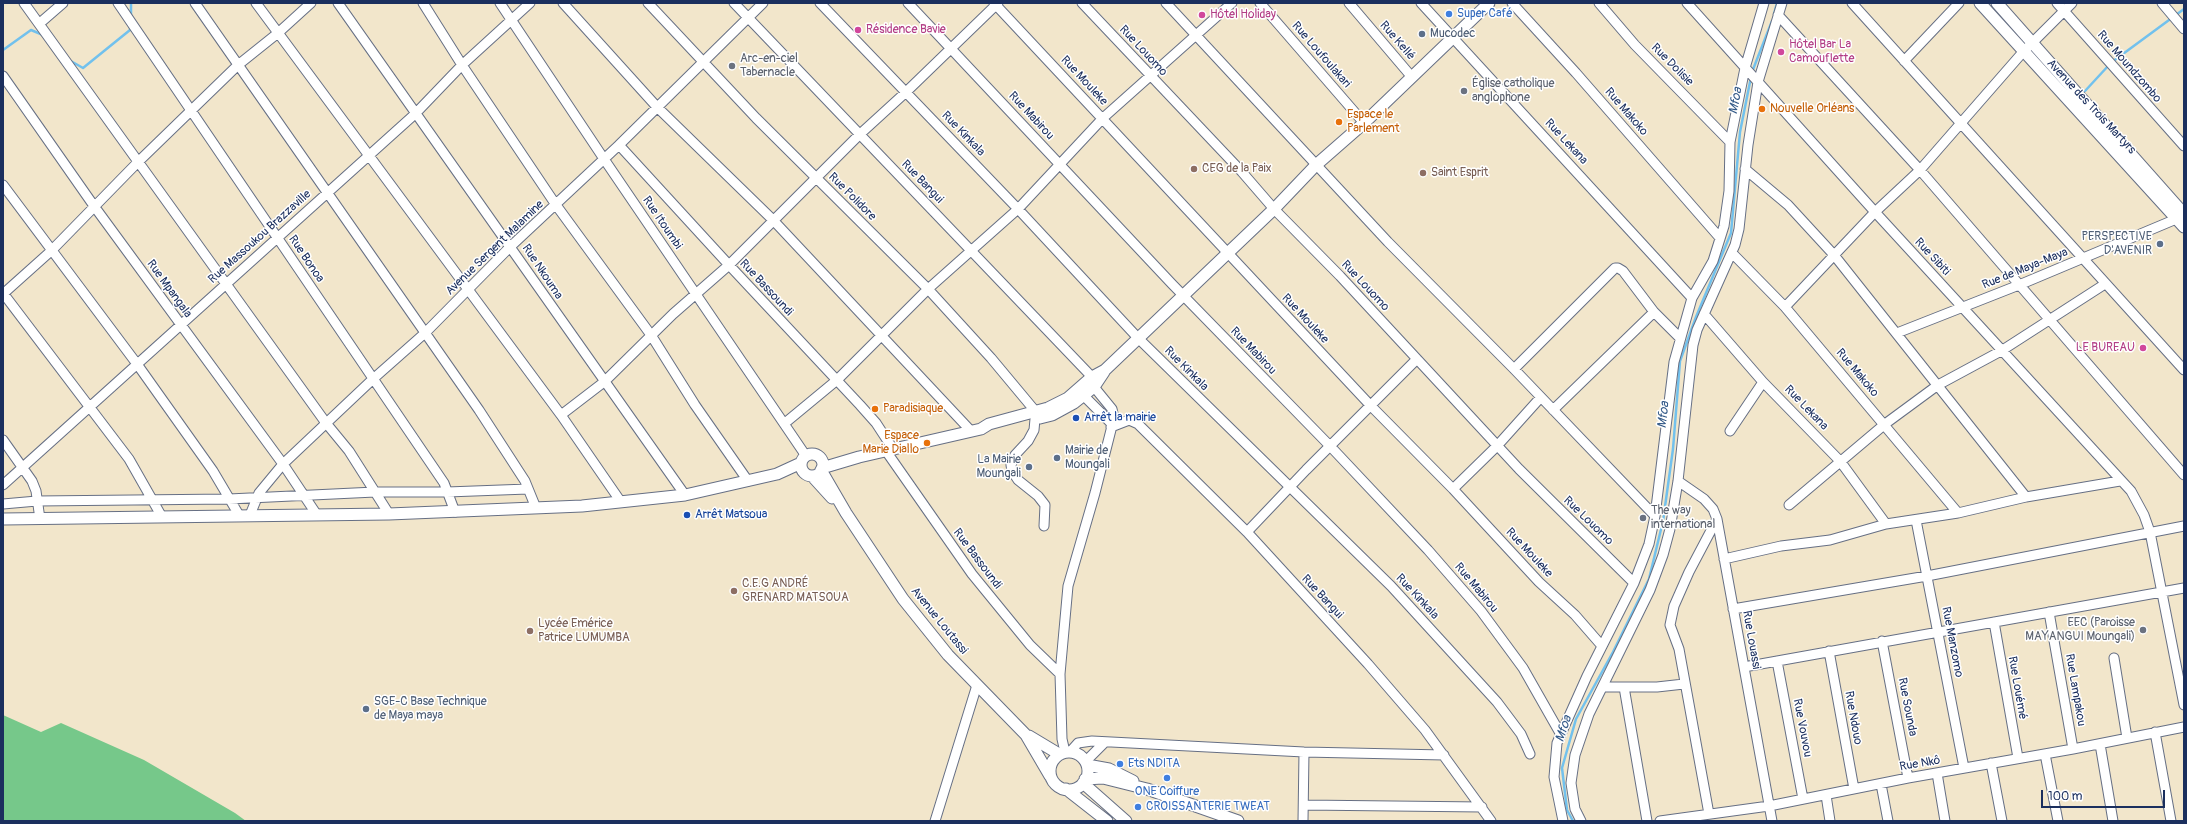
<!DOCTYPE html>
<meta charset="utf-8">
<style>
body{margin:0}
#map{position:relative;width:2187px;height:824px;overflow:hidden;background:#f2e6cb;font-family:Pangolin,sans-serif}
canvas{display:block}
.frame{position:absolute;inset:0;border:4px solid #1b2f5e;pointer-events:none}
.scale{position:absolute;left:2041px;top:790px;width:124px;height:18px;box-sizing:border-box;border:2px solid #1b2f5e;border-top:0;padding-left:5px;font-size:12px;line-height:14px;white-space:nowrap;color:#1b2f5e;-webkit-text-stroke:3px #fff;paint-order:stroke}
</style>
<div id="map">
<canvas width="2187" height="824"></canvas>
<div class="frame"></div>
<div class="scale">100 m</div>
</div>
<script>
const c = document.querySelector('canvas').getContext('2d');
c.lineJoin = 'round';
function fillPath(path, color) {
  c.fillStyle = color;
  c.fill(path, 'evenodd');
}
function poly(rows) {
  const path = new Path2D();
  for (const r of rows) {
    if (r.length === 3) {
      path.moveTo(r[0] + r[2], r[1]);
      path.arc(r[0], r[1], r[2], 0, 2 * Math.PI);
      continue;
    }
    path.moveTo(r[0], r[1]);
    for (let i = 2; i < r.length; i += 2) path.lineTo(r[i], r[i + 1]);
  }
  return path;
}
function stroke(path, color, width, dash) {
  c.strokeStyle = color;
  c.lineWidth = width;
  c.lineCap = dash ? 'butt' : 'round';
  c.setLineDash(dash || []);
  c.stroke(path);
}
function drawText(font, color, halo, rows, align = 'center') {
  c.font = font + ' Pangolin,sans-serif';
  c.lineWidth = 3;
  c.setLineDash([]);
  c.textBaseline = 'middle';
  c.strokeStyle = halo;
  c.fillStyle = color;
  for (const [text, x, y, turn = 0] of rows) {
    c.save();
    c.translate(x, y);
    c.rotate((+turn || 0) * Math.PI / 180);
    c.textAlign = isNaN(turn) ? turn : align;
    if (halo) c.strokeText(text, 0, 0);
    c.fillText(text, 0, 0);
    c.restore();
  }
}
fillPath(poly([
 [3,715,41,732,61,723,144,760,235,813,246,821,3,821]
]), '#76c88a');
stroke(poly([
 [1774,14,1777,3],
 [131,15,131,3],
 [3,50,31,30,43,35],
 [69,60,83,68,130,30,130,26],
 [2112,62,2184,9],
 [1752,72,1772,21],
 [2085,91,2109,65],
 [1573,821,1567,810,1562,768,1576,719,1613,652,1649,579,1663,521,1673,449,1680,361,1696,317,1731,233,1740,132,1751,77]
]), '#72c1ed', 2.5);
const minor = poly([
 [24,3,326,423,349,451,389,514],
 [118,3,444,483,455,512],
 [195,3,479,410,525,481,536,508],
 [256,3,561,415,621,502],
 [338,3,685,495],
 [423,3,462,65,556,205,651,335,695,405,748,481],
 [500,3,604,159,806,456],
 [563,3,657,107,773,220,971,431],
 [648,3,756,118,928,289,991,358,1036,412],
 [734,3,1092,377],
 [820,3,1018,209,1138,338,1391,586,1497,702,1521,734,1530,754],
 [908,3,1172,284,1330,446,1428,550,1481,611,1523,668,1560,733],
 [994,3,1371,406,1453,489,1539,582,1575,615,1602,646],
 [1082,3,1242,172,1274,209,1340,276,1519,469,1634,583],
 [1166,3,1388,242,1514,369,1655,516],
 [1260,3,1364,123],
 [1349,3,1411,76],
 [1421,3,1692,298],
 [1512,3,1576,73,1720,238],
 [1599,3,1635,45,1730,142],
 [1687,3,1875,212,2131,491,2144,515,2150,532,2184,705],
 [1852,3,2184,370],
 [2057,3,2184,146],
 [2162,3,2184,29],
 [1778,15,1920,170,2184,475],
 [40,23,63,3],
 [1904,61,1959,3],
 [3,76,94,206,283,464,317,515],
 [619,145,729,265,860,405,876,423,893,449],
 [1745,169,1788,205,1834,255,2026,497],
 [3,185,137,364,213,471,239,515],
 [1733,254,1785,307,1958,513],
 [3,293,129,459,162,517],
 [3,294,51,251,138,162,238,65,278,33,311,3],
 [1785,307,1875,212,1920,170,2023,52,2072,3],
 [1704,314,1763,382,1840,461,1886,524],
 [1897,333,2019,285,2181,217],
 [1514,369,1615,268,1618,268,1623,271,1654,312,1680,338],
 [1079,391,1112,424],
 [1553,410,1654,312],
 [561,415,604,382,673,314,729,265,859,135,905,93,998,3],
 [1035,419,1034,430,1028,441,1015,455,1011,465,1012,471,1018,480,1038,496,1045,505,1044,526],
 [785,423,837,380,928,289,1018,209,1103,118,1232,3],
 [1111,427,1129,420,1138,424,1247,532,1368,664,1425,730,1491,821],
 [1730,431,1763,382],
 [3,440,32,481,36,491,40,519],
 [886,451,972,574,1030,645,1060,674],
 [1678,481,1704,499,1713,509,1717,519,1772,821],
 [3,485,415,114,462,65,530,3],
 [1453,489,1497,446,1541,397],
 [3,504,37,501,229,499,375,492,447,492,528,489],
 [1789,505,1885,424,1938,385,2001,351,2105,284],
 [250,515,259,493,283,464,373,379,425,333,510,247,619,145,763,3],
 [1916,520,1964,768],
 [1247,532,1306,470,1417,359],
 [1724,559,1781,546,1830,540,1886,524,1958,513,2026,497,2120,481],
 [1733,609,1927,576,2184,526],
 [2049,612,2073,749],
 [1994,622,2018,758],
 [1882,641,1908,778],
 [1829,651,1854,789],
 [2114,658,2127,738],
 [1777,661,1803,799],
 [1744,667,2184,588],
 [1603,687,1657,687,1684,684],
 [1624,687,1647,821],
 [2155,732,2171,821],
 [2100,744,2113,821],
 [1065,752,1062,739,1060,674,1068,586,1095,493,1114,418,1112,409,1090,382],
 [1070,752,1078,743,1092,741,1304,752,1444,755],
 [2045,754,2058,821],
 [1085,762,1104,743],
 [1991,763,2002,821],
 [1937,773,1945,821],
 [1881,784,1888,821],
 [1826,795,1830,821],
 [1304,805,1482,807],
 [1709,814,1679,649,1670,625,1674,606,1689,572,1717,519],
 [935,821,977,685],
 [1303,821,1304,752],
 [1563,821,1554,777,1557,743,1587,676,1634,583,1649,544,1655,516,1674,362,1692,298,1713,261,1724,226,1729,191,1730,142,1745,68,1764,3],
 [1581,821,1575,809,1571,783,1575,755,1589,714,1650,590,1663,555,1670,529,1678,481,1693,345,1697,330,1735,245,1739,229,1748,145,1758,82,1782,3],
 [1660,821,1769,806,1908,778,2073,749,2184,727]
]);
const major = poly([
 [1980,3,2184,227],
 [1997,3,2184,214],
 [1040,418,1052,415,1074,403,1094,387,1104,372],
 [812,465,11],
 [822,468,859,457,981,429,989,424,1048,408,1068,398,1092,377,1105,370,1274,209,1316,165,1364,123,1489,3],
 [821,470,846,513,903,599,948,655,1026,735,1050,776],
 [812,476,832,498],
 [3,519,389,514,582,506,685,495,777,474,801,463],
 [1029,736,1059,754],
 [1069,771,19],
 [1087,765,1109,769,1133,781],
 [1085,779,1103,778,1147,789,1238,821],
 [1083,783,1126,821],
 [1066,789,1107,821]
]);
stroke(minor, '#666f84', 11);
stroke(major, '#666f84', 13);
stroke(minor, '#fff', 9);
stroke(major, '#fff', 11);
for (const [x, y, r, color] of [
 [1449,14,4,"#3f7fe0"],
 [1202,15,4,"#d1479c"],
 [858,30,4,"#d1479c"],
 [1422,34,4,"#5c6f8a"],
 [1781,52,4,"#d1479c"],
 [732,66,4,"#6b7280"],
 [1464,91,4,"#6b7280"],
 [1762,109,4,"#e8710a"],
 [1339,122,4,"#e8710a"],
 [1194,169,4,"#8d6e63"],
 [1423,173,4,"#8d6e63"],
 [2160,244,4,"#5c6f8a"],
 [2143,348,4,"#d1479c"],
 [875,409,4,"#e8710a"],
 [1076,418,4,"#1a4fb4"],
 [927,443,4,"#e8710a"],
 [1057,458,4,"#5c6f8a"],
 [1029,467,4,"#5c6f8a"],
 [687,515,4,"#1a4fb4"],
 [1643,518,4,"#6b7280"],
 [734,591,4,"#8d6e63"],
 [2143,630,4,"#6b7280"],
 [530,631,4,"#8d6e63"],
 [366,709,4,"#5c6f8a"],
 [1120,764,4,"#3f7fe0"],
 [1167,778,4,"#3f7fe0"],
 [1138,807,4,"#3f7fe0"]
]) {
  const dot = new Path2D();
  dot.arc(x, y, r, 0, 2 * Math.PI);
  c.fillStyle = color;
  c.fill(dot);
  stroke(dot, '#fff', 1.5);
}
drawText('12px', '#366cbe', '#fff', [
 ["Super Café",1457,14],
 ["Ets NDITA",1128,764],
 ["ONE Coiffure",1167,792,"center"],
 ["CROISSANTERIE TWEAT",1146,807]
], 'left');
drawText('12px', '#b23c85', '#fff', [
 ["Hôtel Holiday",1210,15],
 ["Résidence Bavie",866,30],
 ["Hôtel Bar La",1789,45],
 ["Camouflette",1789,59],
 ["LE BUREAU",2135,348,"right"]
], 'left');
drawText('12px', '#4e5e75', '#fff', [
 ["Mucodec",1430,34],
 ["PERSPECTIVE",2152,237,"right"],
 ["D'AVENIR",2152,251,"right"],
 ["Mairie de",1065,451],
 ["Moungali",1065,465],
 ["La Mairie",1021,460,"right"],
 ["Moungali",1021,474,"right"],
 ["SGE-C Base Technique",374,702],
 ["de Maya maya",374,716]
], 'left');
drawText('12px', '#1b2f5e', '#fff', [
 ["Rue Kellé",1397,41,49],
 ["Rue Louomo",1143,51,47],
 ["Rue Loufoulakari",1321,55,49],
 ["Rue Dolisie",1672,65,45],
 ["Rue Moundzombo",2129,67,49],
 ["Rue Mouleke",1084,81,47],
 ["Avenue des Trois Martyrs",2091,107,47],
 ["Rue Makoko",1626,112,49],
 ["Rue Mabirou",1031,116,47],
 ["Rue Kinkala",963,134,46],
 ["Rue Lekana",1566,142,47],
 ["Rue Bangui",922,182,46],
 ["Rue Polidore",852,197,45],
 ["Rue Itoumbi",662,223,56],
 ["Rue Massoukou Brazzaville",260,237,-42],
 ["Avenue Sergent Malamine",495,248,-44],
 ["Rue Sibiti",1932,257,47],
 ["Rue Bonoa",306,259,56],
 ["Rue de Maya-Maya",2025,269,-22],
 ["Rue Nkouma",542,272,56],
 ["Rue Louomo",1365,286,47],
 ["Rue Bassoundi",766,288,47],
 ["Rue Mpangala",169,289,54],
 ["Rue Mouleke",1305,319,47],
 ["Rue Mabirou",1253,351,46],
 ["Rue Kinkala",1186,369,45],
 ["Rue Makoko",1857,373,50],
 ["Rue Lekana",1806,408,46],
 ["Rue Louomo",1588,521,44],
 ["Rue Mouleke",1529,553,47],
 ["Rue Bassoundi",977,559,53],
 ["Rue Mabirou",1476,588,50],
 ["Rue Bangui",1322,597,47],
 ["Rue Kinkala",1417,597,47],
 ["Avenue Loutassi",939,621,51],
 ["Rue Louassi",1751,640,80],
 ["Rue Manzomo",1952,642,79],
 ["Rue Louémé",2017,688,80],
 ["Rue Lampakou",2075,690,80],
 ["Rue Sounda",1907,707,79],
 ["Rue Ndouo",1853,718,80],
 ["Rue Vouvou",1802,728,79],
 ["Rue Nkô",1920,764,-10]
]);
drawText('12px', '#5b616d', '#fff', [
 ["Arc-en-ciel",740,59],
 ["Tabernacle",740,73],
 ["Église catholique",1472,84],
 ["anglophone",1472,98],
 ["The way",1651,511],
 ["international",1651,525],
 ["EEC (Paroisse",2135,623,"right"],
 ["MAYANGUI Moungali)",2135,637,"right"]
], 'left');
drawText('12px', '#c56008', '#fff', [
 ["Nouvelle Orléans",1770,109],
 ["Espace le",1347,115],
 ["Parlement",1347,129],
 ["Paradisiaque",883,409],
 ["Espace",919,436,"right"],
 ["Marie Diallo",919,450,"right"]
], 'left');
drawText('12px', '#785e54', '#fff', [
 ["CEG de la Paix",1202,169],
 ["Saint Esprit",1431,173],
 ["C.E.G ANDRÉ",742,584],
 ["GRENARD MATSOUA",742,598],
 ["Lycée Emérice",538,624],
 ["Patrice LUMUMBA",538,638]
], 'left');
drawText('12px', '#164399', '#fff', [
 ["Arrêt la mairie",1084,418],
 ["Arrêt Matsoua",695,515]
], 'left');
drawText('italic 13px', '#355b89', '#fff', [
 ["Mfoa",1736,101,-79],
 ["Mfoa",1664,415,-84],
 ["Mfoa",1564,729,-72]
]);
</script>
